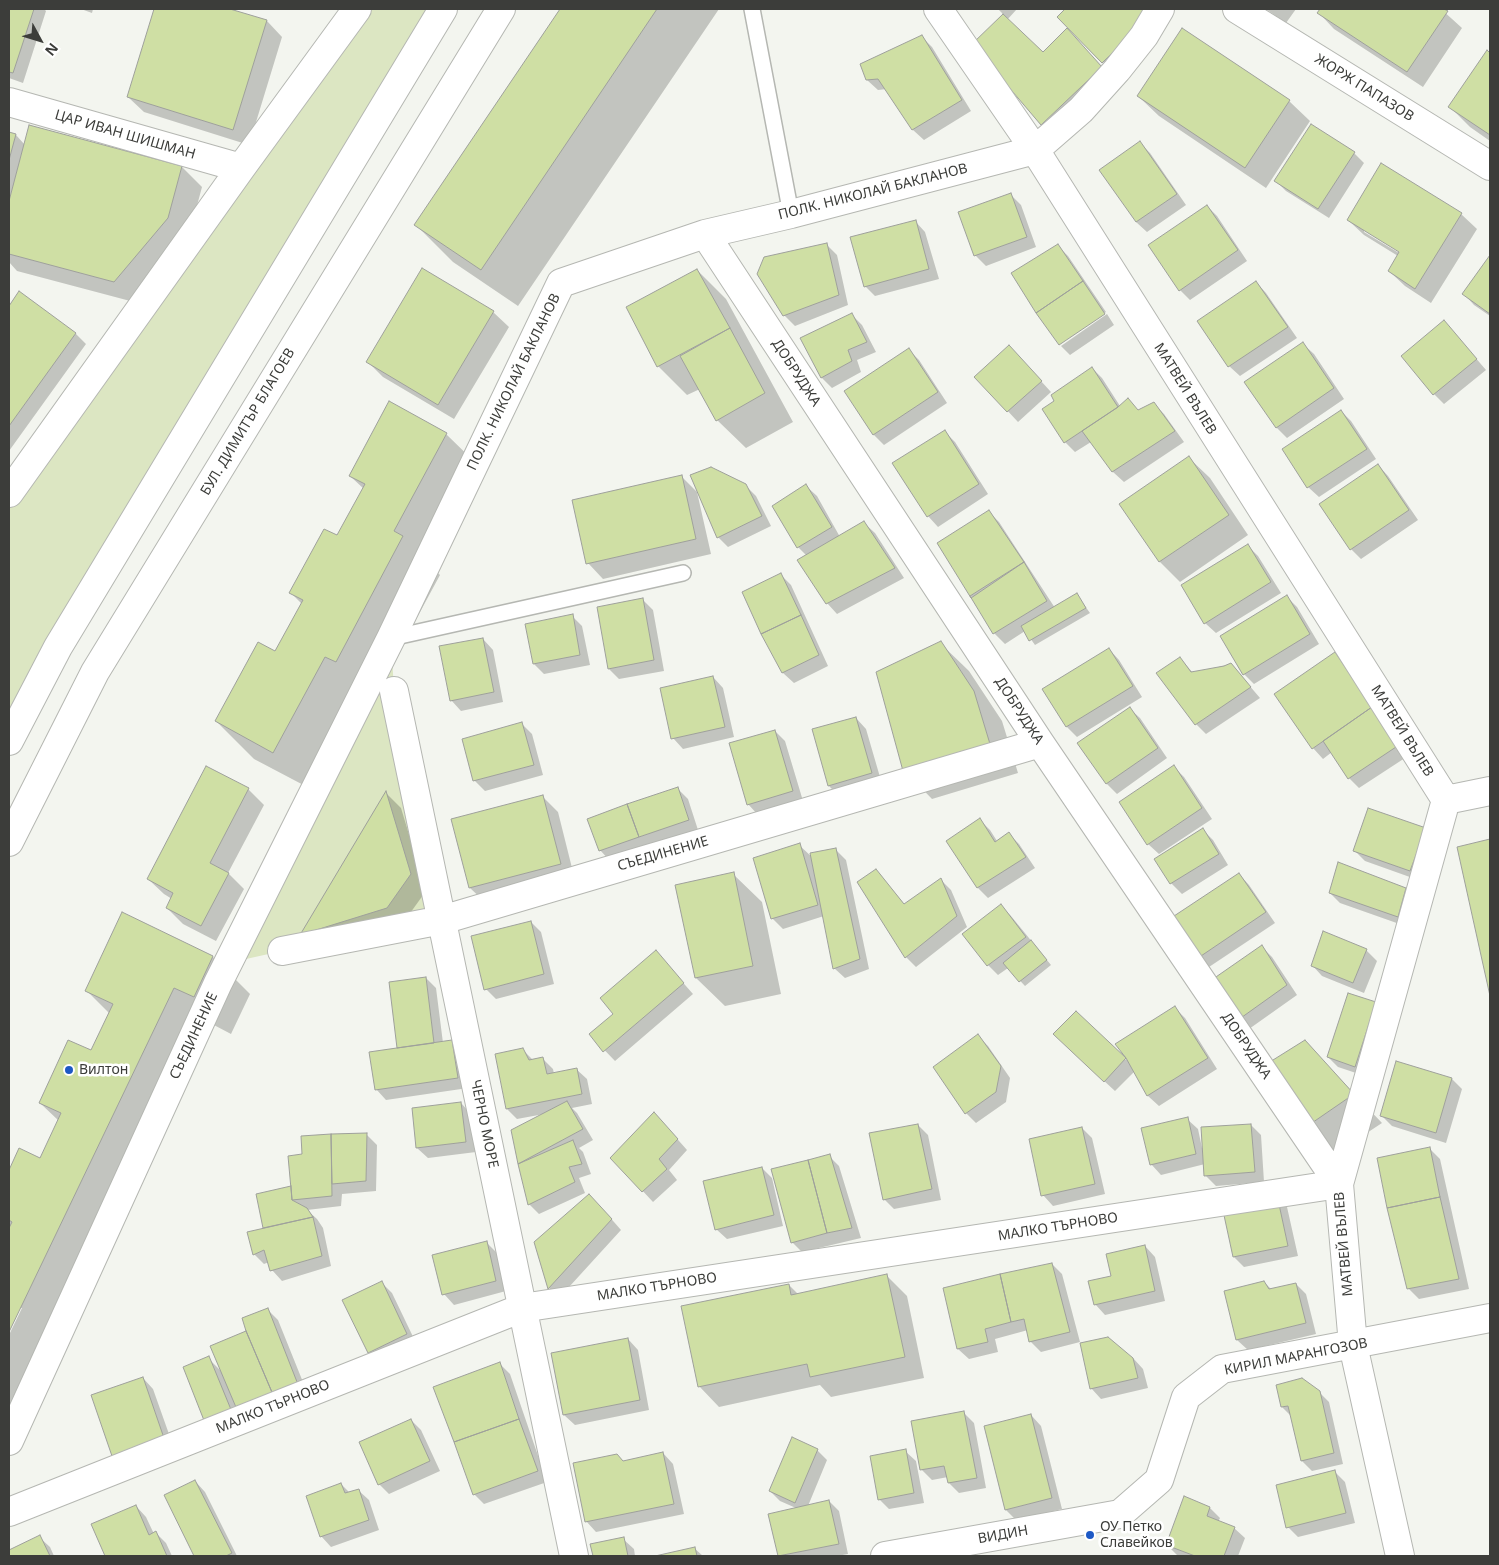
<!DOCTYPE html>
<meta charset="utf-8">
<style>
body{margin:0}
#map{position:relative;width:1499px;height:1565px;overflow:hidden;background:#f3f5ef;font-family:"Noto Sans",sans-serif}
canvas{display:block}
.frame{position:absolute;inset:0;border:10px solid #3c3d3a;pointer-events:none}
.north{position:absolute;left:15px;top:15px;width:50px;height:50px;-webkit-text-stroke:4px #fff;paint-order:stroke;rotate:129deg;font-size:14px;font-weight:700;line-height:20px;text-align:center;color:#3c3d3a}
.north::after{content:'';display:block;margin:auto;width:18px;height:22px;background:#3c3d3a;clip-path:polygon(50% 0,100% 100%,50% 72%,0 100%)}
</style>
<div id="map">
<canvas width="1499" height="1565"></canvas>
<div class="frame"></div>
<div class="north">N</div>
</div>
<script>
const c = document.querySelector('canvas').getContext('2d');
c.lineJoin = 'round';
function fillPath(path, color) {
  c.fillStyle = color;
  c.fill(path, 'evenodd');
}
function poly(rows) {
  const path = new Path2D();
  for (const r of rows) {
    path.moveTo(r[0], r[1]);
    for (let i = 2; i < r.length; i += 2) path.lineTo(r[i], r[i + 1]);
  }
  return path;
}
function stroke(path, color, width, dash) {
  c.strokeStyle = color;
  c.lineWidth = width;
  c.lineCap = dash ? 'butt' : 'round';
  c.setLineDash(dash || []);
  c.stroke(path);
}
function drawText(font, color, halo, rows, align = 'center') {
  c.font = font + ' "Noto Sans",sans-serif';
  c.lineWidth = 5;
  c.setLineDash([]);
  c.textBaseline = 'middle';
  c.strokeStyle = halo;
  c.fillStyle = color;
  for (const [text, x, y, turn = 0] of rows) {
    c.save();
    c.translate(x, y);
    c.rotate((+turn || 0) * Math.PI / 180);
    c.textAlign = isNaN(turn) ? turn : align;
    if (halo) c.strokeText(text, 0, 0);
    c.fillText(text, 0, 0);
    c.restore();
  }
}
fillPath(poly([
 [357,9,443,9,9,741,9,493],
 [391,638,394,691,442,920,282,951,228,963]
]), '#dce6c2');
fillPath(poly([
 [9,9,44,9,46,11,23,83,9,78],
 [81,9,93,9,92,13],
 [155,9,226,9,267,21,282,37,249,145,144,112,128,97],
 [562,9,719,9,518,306,453,262,416,225],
 [998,9,1017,9,1007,20,1044,54,1067,29,1116,83,1057,140,1042,124,974,44,1004,15],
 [1067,9,1140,9,1159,27,1113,72,1059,17],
 [1266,9,1296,9,1286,23],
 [1321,9,1441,9,1462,28,1423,87,1334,29,1319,13],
 [1182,30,1289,101,1310,121,1266,188,1159,116,1138,96],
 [922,37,932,47,971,111,924,140,913,130,887,89,878,90,867,80],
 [1487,52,1490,54,1490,141,1470,127,1450,107],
 [9,133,16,135,25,145,182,167,202,187,188,239,134,302,17,271,9,262],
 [1140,143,1150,153,1186,205,1147,232,1136,222],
 [1354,153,1364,163,1329,218,1286,191,1276,181],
 [1011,195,1021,205,1036,247,986,266,976,256,960,213],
 [1207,206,1217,216,1247,261,1190,300,1180,290],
 [1461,214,1477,229,1431,303,1405,286,1389,271,1398,256,1364,235,1348,220],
 [1364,229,1405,254,1404,256,1364,232],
 [915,221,925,232,939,279,875,296,865,286],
 [827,245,837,255,848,305,795,326,784,315],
 [1058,246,1068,256,1106,312,1060,343,1060,345,1013,274],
 [1490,257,1490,316,1474,305,1464,294],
 [697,270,726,299,793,422,746,448,717,420,700,389,687,395,658,366,627,308],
 [1256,282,1266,293,1297,338,1240,376,1229,366],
 [19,293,76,334,86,344,9,451,9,308],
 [493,312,509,327,454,419,383,377,368,362],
 [1107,314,1114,325,1070,355,1061,346],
 [852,315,862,325,876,352,857,360,861,372,832,388,822,378,801,339],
 [1444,321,1486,370,1444,404,1434,394],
 [1303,344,1314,354,1344,399,1287,438,1276,427],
 [909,350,919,360,947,403,884,445,874,435,846,391],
 [1019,357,1051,392,1018,422,976,377],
 [1092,368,1102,378,1120,406,1139,411,1153,403,1164,414,1184,442,1124,482,1113,472,1091,442,1075,452,1065,442,1056,401],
 [1341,411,1351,421,1376,459,1319,497,1308,487],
 [944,431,955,442,988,494,938,527,928,516,894,464],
 [446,434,484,471,432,567,440,575,373,699,311,789,254,759,216,721,276,653,302,604,291,593,338,537,364,489,350,476],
 [1189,458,1210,478,1248,535,1180,582,1160,562],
 [1378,465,1388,476,1418,520,1361,559,1351,549],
 [681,476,697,492,711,554,603,579,588,563],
 [745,485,756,496,771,526,728,547,718,537],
 [806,486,817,496,840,537,864,523,875,533,904,578,837,614,827,603,807,556,798,547],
 [989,512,999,522,1055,608,1077,595,1090,613,1035,645,1025,631,1005,644,994,633,938,544],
 [1248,546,1258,556,1281,593,1216,633,1205,623],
 [781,575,791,585,828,666,794,683,783,673,762,633],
 [1287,597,1297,607,1319,644,1254,684,1244,674],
 [642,599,653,610,664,671,619,679,609,669],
 [572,616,582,626,590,665,544,674,534,664],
 [483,639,493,650,503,702,461,711,451,700],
 [940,643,969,671,1002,721,1018,773,932,799,904,770],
 [1109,649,1119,660,1142,697,1077,737,1067,727,1044,689],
 [1335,654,1345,664,1408,756,1359,788,1349,778,1332,752,1323,759,1313,748],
 [1180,658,1193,673,1231,664,1260,698,1206,734,1196,724],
 [713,677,723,688,734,737,683,749,673,738],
 [1129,708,1140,718,1167,758,1117,794,1106,783],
 [856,718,866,729,882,784,839,796,829,786],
 [522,724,532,734,543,775,485,791,474,780],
 [775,731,785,741,803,801,758,815,748,804],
 [1174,767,1184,777,1212,819,1159,854,1148,844],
 [207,768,248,789,264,805,228,873,244,889,216,941,183,924,167,908,172,899,164,894,148,879],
 [678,789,688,799,698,830,610,861,600,850],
 [386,793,401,808,426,891,403,923,301,935],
 [543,797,558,812,575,880,486,903,470,888],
 [980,820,990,830,997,841,1009,834,1019,844,1035,868,988,898,978,888,948,841],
 [1425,829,1421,881,1365,861,1355,851],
 [1203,830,1213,840,1228,865,1182,894,1171,883,1156,859],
 [1490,841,1490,990,1458,848],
 [799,845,812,857,836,850,846,860,869,969,845,978,834,968,824,916,783,929,772,918],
 [876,871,905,905,941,880,951,890,967,927,916,967,906,957],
 [733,874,762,902,781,994,725,1006,696,978],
 [1239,874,1249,885,1275,923,1209,967,1199,957],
 [1405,889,1416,900,1408,927,1340,903,1330,893],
 [1001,906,1011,916,1051,965,1025,986,1008,968,998,975,988,965],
 [123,914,213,957,250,994,231,1034,212,1024,9,1447,9,1335,22,1308,19,1308,9,1329,9,1173,20,1149,41,1159,59,1121,40,1103,91,1052,110,1014,86,990],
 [531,922,541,932,554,984,496,999,486,989],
 [1324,932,1366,950,1377,961,1364,993,1322,976,1312,965],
 [1262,947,1272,957,1297,995,1249,1029,1239,1019],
 [656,952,693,994,615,1061,590,1035,615,1014],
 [426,978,436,988,443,1043,452,1041,462,1051,468,1088,386,1100,376,1089,398,1049],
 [1375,1003,1365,1076,1338,1067,1328,1057],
 [1175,1008,1185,1018,1217,1069,1159,1106,1148,1096,1135,1071,1115,1091,1065,1045,1076,1012,1126,1060],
 [978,1036,988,1046,1010,1078,1006,1102,976,1123,966,1113],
 [1305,1042,1382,1123,1335,1154,1307,1126],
 [523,1050,534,1061,543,1059,553,1069,554,1074,576,1069,587,1079,592,1104,572,1108,577,1113,593,1140,579,1148,583,1152,591,1174,579,1178,585,1193,539,1214,529,1204,512,1131,544,1114,517,1119,507,1109],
 [1452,1079,1462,1089,1446,1143,1392,1126,1382,1116],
 [461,1103,471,1114,476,1152,428,1158,417,1148],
 [1187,1119,1198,1129,1202,1148,1251,1125,1261,1135,1264,1182,1216,1186,1205,1175,1205,1164,1161,1175,1151,1164],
 [664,1124,687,1150,669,1170,677,1180,653,1202,612,1158],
 [918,1125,928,1135,941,1200,894,1209,884,1199],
 [1082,1128,1092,1138,1105,1194,1053,1206,1043,1195],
 [367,1135,377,1145,376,1191,342,1194,341,1206,307,1210,317,1219,323,1228,331,1266,282,1281,272,1270,269,1262,264,1264,254,1254,264,1229,257,1195,292,1187,303,1155,302,1137],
 [1430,1149,1440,1159,1469,1289,1419,1299,1408,1288],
 [829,1156,839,1166,861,1238,802,1252,792,1242],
 [762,1168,772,1178,783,1226,727,1239,716,1229],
 [1277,1196,1287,1207,1298,1256,1244,1267,1234,1257],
 [600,1206,621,1230,559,1298,549,1288,535,1243],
 [486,1242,497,1253,506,1291,454,1305,444,1294],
 [1145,1246,1155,1257,1165,1301,1105,1315,1095,1304,1112,1277],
 [1052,1264,1062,1274,1080,1342,1041,1352,1030,1341,1028,1330,995,1339,998,1352,969,1359,958,1349],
 [887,1276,907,1296,924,1378,831,1397,820,1385,719,1407,699,1386,789,1285,798,1294],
 [1264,1282,1272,1290,1296,1284,1306,1294,1316,1334,1248,1350,1237,1340],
 [382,1283,392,1293,417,1345,379,1363,369,1352],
 [268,1310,278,1320,309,1397,250,1422,235,1407,241,1423,184,1368,208,1358,222,1372,247,1332],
 [628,1339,638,1350,649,1410,575,1425,564,1415,553,1354],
 [1133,1358,1143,1369,1148,1388,1101,1399,1091,1388],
 [499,1363,510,1374,547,1482,484,1504,474,1494],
 [143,1378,153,1389,175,1451,125,1469],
 [1319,1392,1329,1402,1343,1464,1312,1471,1302,1461,1292,1417,1282,1407],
 [964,1413,974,1423,986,1488,959,1493,949,1483,948,1477,932,1480,921,1469],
 [1031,1415,1041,1426,1062,1509,1016,1520,1006,1510],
 [411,1420,421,1430,440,1471,389,1494,379,1484],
 [817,1450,827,1460,808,1506,829,1501,839,1511,848,1554,837,1556,779,1556,770,1515,796,1508,780,1501,770,1491],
 [905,1451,916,1461,924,1503,889,1509,879,1499],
 [663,1453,673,1464,684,1514,596,1532,586,1521,623,1462],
 [1335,1472,1345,1482,1355,1523,1298,1537,1288,1527],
 [195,1481,205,1492,237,1556,195,1556,166,1496],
 [341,1484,350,1493,358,1490,369,1500,379,1530,331,1547,321,1536],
 [136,1506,146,1517,154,1534,156,1533,166,1543,172,1556,106,1556,93,1525],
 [1210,1508,1220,1518,1218,1522,1234,1528,1245,1538,1238,1556,1177,1555,1167,1545],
 [39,1537,50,1547,54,1556,9,1556,9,1552],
 [623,1539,634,1549,635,1556,594,1556,591,1545],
 [694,1548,703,1556,661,1556]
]), '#0003');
const building = poly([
 [9,9,34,9,13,73,9,72,9,9],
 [154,9,230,9,267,20,233,130,127,97,154,9],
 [560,9,657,9,481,270,414,225,560,9],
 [1065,9,1142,9,1150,16,1102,63,1057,17,1065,9],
 [1320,9,1444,9,1448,11,1407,72,1317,13,1320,9],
 [1003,14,1043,52,1067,28,1102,67,1041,125,972,44,1003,14],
 [1182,28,1290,100,1245,168,1137,96,1182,28],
 [922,35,962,100,912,130,878,79,866,80,860,64,922,35],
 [1487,50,1490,53,1490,135,1448,107,1487,50],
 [1311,124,1355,152,1318,209,1274,181,1311,124],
 [29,125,182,166,168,218,114,282,9,254,9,201,29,125],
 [9,132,16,134,9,160,9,132],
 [1140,141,1177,194,1136,222,1099,170,1140,141],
 [1381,163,1462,213,1415,289,1388,271,1399,252,1347,220,1381,163],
 [1011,193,1027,237,974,256,958,212,1011,193],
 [1207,205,1238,250,1179,291,1148,245,1207,205],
 [916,220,929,269,864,287,850,237,916,220],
 [827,243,839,295,783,316,757,274,764,257,827,243],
 [1058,244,1083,281,1036,313,1011,273,1058,244],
 [1490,255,1490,314,1462,294,1490,255],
 [422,268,494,311,438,405,366,362,422,268],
 [697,269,730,328,657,367,626,307,697,269],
 [1083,281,1105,314,1059,345,1036,313,1083,281],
 [1256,281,1288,327,1228,367,1197,321,1256,281],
 [19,291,76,333,9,426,9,306,19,291],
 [852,313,867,342,848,350,852,361,821,378,800,338,852,313],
 [1444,320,1477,359,1433,395,1401,356,1444,320],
 [730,328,765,393,716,421,680,356,730,328],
 [1303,342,1334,388,1276,428,1244,382,1303,342],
 [1009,345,1042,381,1007,412,974,377,1009,345],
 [909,348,938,392,873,435,844,391,909,348],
 [1092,367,1118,407,1064,443,1042,409,1054,401,1051,395,1092,367],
 [1128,398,1138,410,1154,402,1175,431,1112,472,1082,431,1118,407,1128,398],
 [389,401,447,433,394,531,403,536,336,662,325,657,273,753,215,721,258,642,275,651,303,600,289,593,324,529,337,535,365,484,349,476,389,401],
 [1341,410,1367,449,1307,488,1282,449,1341,410],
 [945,430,979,484,927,517,892,463,945,430],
 [1189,456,1229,515,1159,562,1119,504,1189,456],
 [1378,464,1409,510,1350,550,1319,504,1378,464],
 [711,467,746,484,762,516,717,538,690,475,711,467],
 [682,475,696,539,586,564,572,500,682,475],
 [806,484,832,527,797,548,772,506,806,484],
 [989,510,1024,562,971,598,937,543,989,510],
 [864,521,895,568,826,604,797,560,864,521],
 [1248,544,1271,582,1204,624,1181,585,1248,544],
 [1024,562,1047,601,993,634,970,596,1024,562],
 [781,573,801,615,761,634,742,592,781,573],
 [1077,593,1086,608,1029,641,1021,626,1077,593],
 [1287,595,1310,634,1243,675,1220,636,1287,595],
 [643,598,654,660,608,669,597,607,643,598],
 [573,614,580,655,533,664,525,624,573,614],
 [801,615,819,655,782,673,761,634,801,615],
 [483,638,494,692,450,701,439,646,483,638],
 [941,641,974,691,990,744,903,771,876,672,941,641],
 [1109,648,1133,686,1066,727,1042,689,1109,648],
 [1335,652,1372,707,1312,749,1274,694,1335,652],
 [1180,657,1191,672,1224,666,1231,663,1251,687,1195,725,1156,673,1180,657],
 [713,676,725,727,671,739,660,688,713,676],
 [1130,707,1158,748,1106,784,1077,743,1130,707],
 [1372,707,1399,745,1348,779,1323,741,1372,707],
 [856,717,872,773,828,786,812,729,856,717],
 [522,722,534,765,473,781,462,739,522,722],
 [775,730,793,791,747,805,729,743,775,730],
 [1174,765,1202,808,1147,845,1119,802,1174,765],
 [206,766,249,788,210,863,229,873,201,926,166,908,173,893,147,879,206,766],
 [678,787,689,820,639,837,627,804,678,787],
 [386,791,411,874,387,908,300,935,386,791],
 [543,795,561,864,469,888,451,819,543,795],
 [627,804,639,837,599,851,587,819,627,804],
 [1368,808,1426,828,1410,871,1353,851,1368,808],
 [980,818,995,842,1009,832,1026,857,977,888,946,841,980,818],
 [1203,828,1219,854,1170,884,1154,859,1203,828],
 [1490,839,1490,996,1457,847,1490,839],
 [800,843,818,905,771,919,753,858,800,843],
 [836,848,860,959,833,969,810,853,836,848],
 [1338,862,1406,888,1398,917,1329,893,1338,862],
 [876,869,904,904,941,878,957,916,905,958,857,882,876,869],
 [734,872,753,966,695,978,675,885,734,872],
 [1239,873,1266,912,1198,958,1171,918,1239,873],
 [1001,904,1026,937,987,966,962,934,1001,904],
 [122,912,213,956,194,997,174,988,9,1332,9,1228,12,1222,9,1220,9,1170,19,1148,40,1158,61,1113,39,1103,68,1040,91,1050,113,1004,85,991,122,912],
 [531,921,544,974,484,990,471,936,531,921],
 [1323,931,1367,949,1353,983,1311,966,1323,931],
 [1031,940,1047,960,1019,982,1003,963,1031,940],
 [1262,945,1287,985,1238,1020,1213,979,1262,945],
 [656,950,684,983,603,1052,589,1034,613,1014,600,998,656,950],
 [426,977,434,1043,397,1048,389,982,426,977],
 [1348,993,1376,1002,1355,1067,1327,1057,1348,993],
 [1175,1006,1208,1058,1147,1096,1126,1058,1115,1044,1175,1006],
 [1076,1011,1126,1058,1104,1082,1053,1034,1076,1011],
 [978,1034,1001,1066,996,1092,965,1114,933,1067,978,1034],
 [452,1040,458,1078,375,1090,369,1052,452,1040],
 [1305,1040,1354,1094,1306,1127,1265,1065,1305,1040],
 [523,1048,529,1060,543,1057,547,1074,577,1068,582,1094,506,1109,495,1054,523,1048],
 [1396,1061,1452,1078,1436,1133,1380,1116,1396,1061],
 [567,1101,583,1129,518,1164,511,1130,567,1101],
 [461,1102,466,1142,416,1148,412,1108,461,1102],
 [654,1112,678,1139,659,1159,667,1169,642,1192,610,1158,654,1112],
 [1188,1117,1196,1154,1150,1165,1141,1128,1188,1117],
 [918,1124,932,1189,883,1200,869,1133,918,1124],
 [1251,1124,1255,1172,1204,1176,1201,1127,1251,1124],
 [1082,1127,1095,1184,1041,1196,1029,1139,1082,1127],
 [367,1133,366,1181,332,1184,331,1134,367,1133],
 [331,1134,332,1196,292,1200,288,1156,302,1154,301,1136,331,1134],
 [573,1140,582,1164,569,1167,575,1182,528,1205,518,1164,573,1140],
 [1430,1147,1440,1197,1387,1208,1377,1158,1430,1147],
 [830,1154,852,1228,827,1233,808,1160,830,1154],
 [808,1160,827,1233,791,1243,771,1169,808,1160],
 [762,1167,774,1215,715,1230,703,1181,762,1167],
 [291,1186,292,1200,307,1208,313,1217,263,1228,256,1194,291,1186],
 [589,1194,612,1219,548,1289,534,1242,589,1194],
 [1277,1195,1288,1246,1233,1257,1222,1206,1277,1195],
 [1440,1197,1459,1279,1407,1289,1387,1208,1440,1197],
 [313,1217,322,1256,270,1271,264,1250,253,1255,247,1232,313,1217],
 [487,1241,496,1281,442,1295,432,1255,487,1241],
 [1145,1245,1155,1291,1094,1305,1088,1281,1111,1276,1106,1254,1145,1245],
 [1052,1263,1070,1332,1029,1342,1024,1319,1011,1322,1000,1274,1052,1263],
 [887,1274,905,1357,810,1377,807,1364,698,1387,681,1306,789,1284,791,1295,887,1274],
 [1000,1274,1011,1322,985,1329,988,1342,957,1349,943,1288,1000,1274],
 [382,1281,407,1334,368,1353,342,1300,382,1281],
 [1264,1281,1269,1289,1296,1283,1306,1323,1236,1340,1224,1291,1264,1281],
 [268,1308,299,1387,274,1397,246,1331,242,1318,268,1308],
 [246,1331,274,1397,238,1412,210,1346,246,1331],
 [1108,1337,1133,1358,1138,1378,1090,1389,1080,1343,1108,1337],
 [628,1338,640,1400,563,1415,551,1353,628,1338],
 [209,1356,232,1412,205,1423,183,1367,209,1356],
 [500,1362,519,1419,454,1442,433,1387,500,1362],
 [143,1377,165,1441,113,1459,91,1395,143,1377],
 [1302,1378,1320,1391,1334,1453,1301,1461,1288,1406,1281,1407,1276,1385,1302,1378],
 [964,1411,977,1478,948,1483,944,1466,920,1470,911,1421,964,1411],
 [1031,1414,1052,1498,1005,1510,984,1426,1031,1414],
 [411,1419,430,1461,378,1485,359,1442,411,1419],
 [519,1419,538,1471,473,1495,454,1442,519,1419],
 [792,1437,818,1449,795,1503,769,1491,792,1437],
 [906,1449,914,1493,878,1500,870,1456,906,1449],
 [663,1452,674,1504,585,1522,573,1463,617,1454,623,1461,663,1452],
 [1335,1470,1346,1513,1286,1528,1276,1485,1335,1470],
 [195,1480,232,1553,226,1556,194,1556,164,1495,195,1480],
 [341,1483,345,1493,359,1489,369,1520,320,1537,306,1496,341,1483],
 [1184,1496,1210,1507,1207,1516,1235,1527,1224,1556,1195,1556,1166,1545,1184,1496],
 [829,1500,839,1544,778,1556,768,1514,829,1500],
 [136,1505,149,1535,156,1531,167,1556,105,1556,91,1524,136,1505],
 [40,1535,50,1556,9,1556,9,1550,40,1535],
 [624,1537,628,1556,593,1556,590,1544,624,1537],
 [695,1547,697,1556,655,1556,695,1547]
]);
fillPath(building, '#cfdfa4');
stroke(building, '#9ea09b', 1);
const lane = poly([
 [752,9,791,214],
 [391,638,683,573]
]);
const street = poly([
 [938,9,1035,150,1446,800,1339,1184,1353,1345,1400,1556],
 [1237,9,1490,166],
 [9,102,241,168],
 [9,493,241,168,357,9],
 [394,691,574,1556],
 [1446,800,1490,791],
 [282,951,442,920,1040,743],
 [9,1441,218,983,391,638,561,283,705,234,791,214,1035,150,1081,110,1117,70,1144,36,1160,9],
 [9,1512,522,1308,1339,1184,1040,743,705,234],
 [885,1556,1120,1514,1159,1480,1186,1397,1222,1369,1490,1318]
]);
const secondary = poly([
 [9,741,58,647,443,9],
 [9,842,95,672,501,9]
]);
stroke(lane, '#b5b7b2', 18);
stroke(street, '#b5b7b2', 30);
stroke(secondary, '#b5b7b2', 30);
stroke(lane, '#fff', 15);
stroke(street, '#fff', 28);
stroke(secondary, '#fff', 28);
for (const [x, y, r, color] of [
 [69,1070,5,"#1d59c5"],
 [1090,1535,5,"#1d59c5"]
]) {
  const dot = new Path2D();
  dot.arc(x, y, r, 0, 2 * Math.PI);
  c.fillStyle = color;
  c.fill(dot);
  stroke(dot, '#fff', 2);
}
drawText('14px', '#3c3d3a', '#fff', [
 ["ЖОРЖ ПАПАЗОВ",1364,88,32],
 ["ЦАР ИВАН ШИШМАН",125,135,16],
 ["ПОЛК. НИКОЛАЙ БАКЛАНОВ",873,192,-14],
 ["ДОБРУДЖА",796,373,57],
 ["ПОЛК. НИКОЛАЙ БАКЛАНОВ",514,382,-64],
 ["МАТВЕЙ ВЪЛЕВ",1185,389,58],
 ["БУЛ. ДИМИТЪР БЛАГОЕВ",248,422,-59],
 ["ДОБРУДЖА",1019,711,57],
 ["МАТВЕЙ ВЪЛЕВ",1402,731,58],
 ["СЪЕДИНЕНИЕ",663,854,-16],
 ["СЪЕДИНЕНИЕ",194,1036,-65],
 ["ДОБРУДЖА",1246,1046,56],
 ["ЧЕРНО МОРЕ",484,1124,78],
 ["МАЛКО ТЪРНОВО",1058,1227,-9],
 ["МАТВЕЙ ВЪЛЕВ",1344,1244,-95],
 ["МАЛКО ТЪРНОВО",657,1287,-9],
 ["КИРИЛ МАРАНГОЗОВ",1296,1357,-11],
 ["МАЛКО ТЪРНОВО",273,1407,-22],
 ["ВИДИН",1003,1535,-10]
]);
drawText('14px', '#3c3d3a', '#fff', [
 ["Вилтон",79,1070],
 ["ОУ Петко",1100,1527],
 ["Славейков",1100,1543]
], 'left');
</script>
